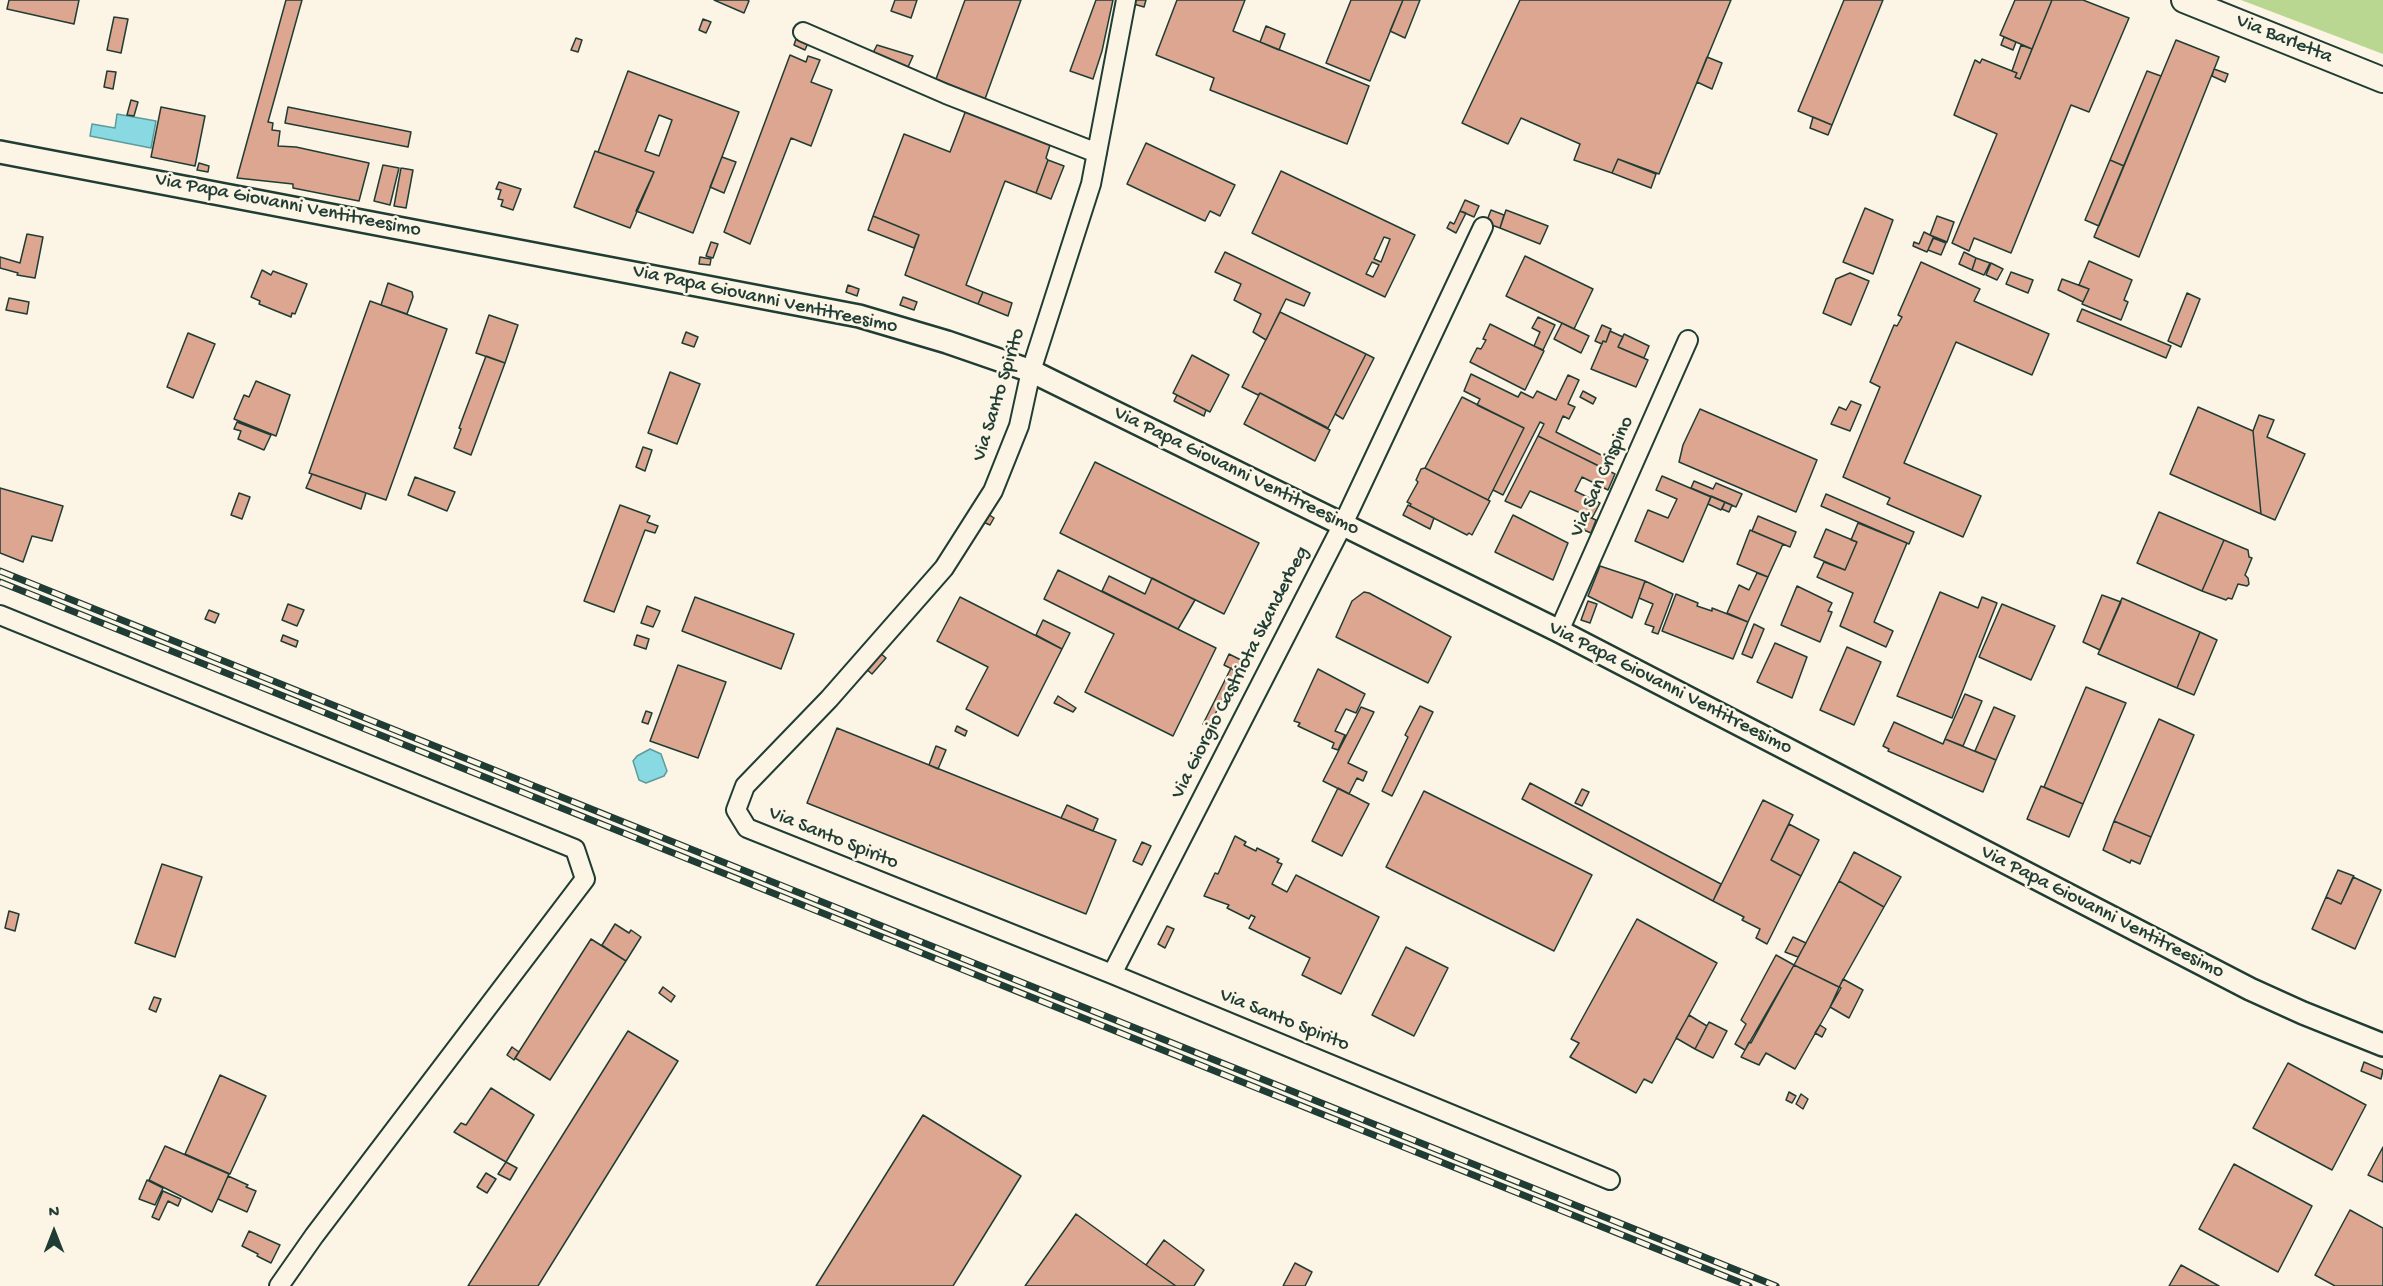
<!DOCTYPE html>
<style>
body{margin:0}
#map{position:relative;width:2383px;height:1286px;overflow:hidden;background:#fcf5e5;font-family:"Gochi Hand",sans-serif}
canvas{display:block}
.north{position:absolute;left:24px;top:1202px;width:60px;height:60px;-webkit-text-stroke:4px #fcf5e5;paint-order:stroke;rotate:0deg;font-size:16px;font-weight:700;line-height:24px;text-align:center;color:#1f3d34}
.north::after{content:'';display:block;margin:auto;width:21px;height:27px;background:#1f3d34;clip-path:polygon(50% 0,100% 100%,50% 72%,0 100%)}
</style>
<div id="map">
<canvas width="2383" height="1286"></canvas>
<div class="north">N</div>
</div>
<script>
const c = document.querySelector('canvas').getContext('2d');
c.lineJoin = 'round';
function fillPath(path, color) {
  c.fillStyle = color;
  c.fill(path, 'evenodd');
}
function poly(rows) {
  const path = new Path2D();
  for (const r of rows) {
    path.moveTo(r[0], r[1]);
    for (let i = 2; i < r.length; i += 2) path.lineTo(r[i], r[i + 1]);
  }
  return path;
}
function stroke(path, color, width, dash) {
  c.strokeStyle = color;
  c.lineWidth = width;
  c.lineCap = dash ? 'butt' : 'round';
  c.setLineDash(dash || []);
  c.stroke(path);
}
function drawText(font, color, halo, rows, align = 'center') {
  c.font = font + ' "Gochi Hand",sans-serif';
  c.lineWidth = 5;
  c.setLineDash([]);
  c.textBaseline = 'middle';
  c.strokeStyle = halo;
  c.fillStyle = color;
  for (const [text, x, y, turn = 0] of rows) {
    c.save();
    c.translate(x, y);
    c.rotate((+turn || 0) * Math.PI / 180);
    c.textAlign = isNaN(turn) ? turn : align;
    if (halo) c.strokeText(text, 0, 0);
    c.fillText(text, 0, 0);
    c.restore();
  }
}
fillPath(poly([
 [2241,0,2383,0,2383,54]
]), '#b9d790');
const water = poly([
 [117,114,156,121,151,148,90,136,92,124,115,128,117,114],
 [650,749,661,754,667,771,664,776,646,783,639,780,633,761,637,756,650,749]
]);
fillPath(water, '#88d9e2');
stroke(water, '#5e9b9c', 1.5);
const building = poly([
 [9,0,79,0,74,24,7,9,9,0],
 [286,0,302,0,268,122,273,123,272,130,280,131,278,146,296,147,369,163,359,201,293,188,293,184,237,178,286,0],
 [714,0,747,0,749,1,744,13,714,0],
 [895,0,917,0,911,18,891,11,895,0],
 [965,0,1021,0,985,99,936,79,965,0],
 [1096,0,1113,0,1102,51,1093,79,1070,71,1096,0],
 [1131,0,1146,0,1144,7,1130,3,1131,0],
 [1177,0,1245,0,1233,31,1369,86,1347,144,1210,90,1214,78,1156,55,1177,0],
 [1351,0,1403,0,1370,81,1326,63,1351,0],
 [1403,0,1420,0,1405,38,1390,31,1403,0],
 [1520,0,1731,0,1659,174,1618,159,1612,173,1574,160,1580,144,1521,118,1508,144,1462,123,1520,0],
 [1844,0,1883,0,1832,125,1798,111,1844,0],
 [2015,0,2052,0,2032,49,2000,35,2015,0],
 [2052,0,2083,0,2129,18,2089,112,2071,105,2011,253,1974,238,1969,251,1952,243,1997,134,1954,115,1975,60,1980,63,1982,59,2017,73,2015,77,2020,79,2052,0],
 [114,17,128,19,121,53,107,50,114,17],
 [703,19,711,22,706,33,699,30,703,19],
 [1266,26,1285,34,1279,50,1260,42,1266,26],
 [2004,37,2016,42,2013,50,2001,45,2004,37],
 [576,38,582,40,578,52,571,50,576,38],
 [796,39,808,43,805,50,794,45,796,39],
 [2176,40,2219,57,2139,257,2094,237,2176,40],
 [877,45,913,56,908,67,873,53,877,45],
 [2021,45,2032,49,2020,79,2015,77,2017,73,2012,71,2021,45],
 [790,55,806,62,808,56,820,60,811,82,832,90,811,146,791,138,750,244,724,232,790,55],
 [1707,57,1722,63,1712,89,1697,82,1707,57],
 [2214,69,2228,74,2225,82,2212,76,2214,69],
 [107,71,116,72,113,89,104,87,107,71],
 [628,71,739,112,693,233,636,211,654,172,598,152,628,71],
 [659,115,672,120,659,156,645,151,659,115],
 [2147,71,2161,76,2124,166,2110,160,2147,71],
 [131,100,138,102,134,116,127,115,131,100],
 [161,107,205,116,195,166,151,157,161,107],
 [288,107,411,132,408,147,285,123,288,107],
 [966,110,1050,145,1046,158,1048,160,1036,193,1005,181,966,285,983,292,978,304,905,275,919,235,873,216,904,134,950,152,966,110],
 [1813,117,1832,125,1828,135,1810,128,1813,117],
 [1146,143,1235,185,1220,216,1210,211,1205,221,1127,184,1146,143],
 [595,151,654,172,630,228,574,207,595,151],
 [722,157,736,162,724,193,710,187,722,157],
 [1618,159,1656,174,1651,188,1612,173,1618,159],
 [1048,160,1064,166,1051,199,1036,193,1048,160],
 [2110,160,2124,166,2099,226,2085,220,2110,160],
 [199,163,209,166,208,172,197,170,199,163],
 [383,165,399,168,390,205,374,201,383,165],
 [401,168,413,170,406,208,394,206,401,168],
 [1281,171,1415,235,1385,297,1252,233,1281,171],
 [1384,237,1390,239,1381,262,1374,259,1384,237],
 [1372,262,1379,265,1373,277,1366,274,1372,262],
 [499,182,521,189,513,210,501,206,503,200,498,199,501,190,496,189,499,182],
 [1465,200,1479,206,1474,217,1460,211,1465,200],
 [1865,208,1893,220,1873,274,1843,262,1865,208],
 [1491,210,1504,215,1500,228,1486,223,1491,210],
 [1506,210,1548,226,1540,244,1500,228,1506,210],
 [1460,211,1466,213,1456,233,1447,228,1450,222,1454,224,1460,211],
 [873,216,919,235,914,248,868,230,873,216],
 [1937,216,1954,222,1947,242,1930,235,1937,216],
 [1924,232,1934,237,1927,252,1913,246,1914,242,1919,244,1924,232],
 [27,234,43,237,35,278,17,275,18,273,0,268,0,257,20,263,27,234],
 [1933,238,1946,243,1941,255,1928,250,1933,238],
 [711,242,718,244,713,258,706,256,711,242],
 [1225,252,1310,293,1304,306,1286,299,1266,340,1253,332,1261,314,1234,300,1241,284,1215,272,1225,252],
 [1964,252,1976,258,1972,270,1959,264,1964,252],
 [1525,256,1593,289,1574,329,1506,296,1525,256],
 [700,257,711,259,710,265,699,264,700,257],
 [1976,258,1990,263,1984,275,1972,270,1976,258],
 [2089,261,2132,280,2124,300,2128,302,2121,320,2082,304,2089,289,2079,285,2089,261],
 [1921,262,1980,289,1974,301,2049,334,2032,375,1956,342,1904,463,1981,496,1963,537,1887,504,1890,498,1843,477,1880,387,1870,382,1894,325,1897,326,1902,317,1898,315,1921,262],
 [1991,263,2003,269,1997,280,1986,275,1991,263],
 [262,270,271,275,273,271,307,284,295,314,292,313,291,317,259,304,260,301,251,297,262,270],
 [2011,272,2033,280,2028,293,2006,284,2011,272],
 [1850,273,1869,281,1851,325,1823,313,1836,279,1850,273],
 [2062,279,2089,289,2083,302,2058,290,2062,279],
 [388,283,412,292,413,297,407,314,381,305,388,283],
 [848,285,859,289,857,296,846,292,848,285],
 [983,292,1012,303,1008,316,978,304,983,292],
 [2187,293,2200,299,2181,347,2168,341,2187,293],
 [903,297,917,302,914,310,900,305,903,297],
 [9,298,29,302,27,314,6,310,9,298],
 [370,301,447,329,386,500,309,473,370,301],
 [2082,309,2171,346,2166,358,2077,321,2082,309],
 [1280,312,1366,354,1328,428,1260,393,1258,395,1242,387,1280,312],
 [489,315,518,325,505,363,476,353,489,315],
 [1538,317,1555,325,1543,350,1534,346,1540,332,1532,328,1538,317],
 [1562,323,1589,336,1581,353,1554,339,1562,323],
 [1490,324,1544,351,1525,390,1470,362,1477,348,1481,349,1486,340,1483,339,1490,324],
 [1602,325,1611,329,1606,342,1603,341,1602,344,1595,341,1602,325],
 [1610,331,1623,337,1618,347,1648,360,1636,387,1591,369,1603,341,1606,342,1610,331],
 [686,332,698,337,694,347,682,343,686,332],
 [188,333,215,344,193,398,167,387,188,333],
 [1624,334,1649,346,1644,358,1618,347,1624,334],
 [1366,354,1374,358,1343,419,1335,414,1366,354],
 [1192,355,1229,375,1210,412,1173,393,1192,355],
 [486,356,505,363,471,455,454,448,461,429,459,428,486,356],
 [670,372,700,384,677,444,648,433,670,372],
 [1471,374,1518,397,1521,392,1533,398,1537,391,1556,400,1568,375,1579,380,1568,404,1575,407,1569,419,1563,416,1556,432,1607,458,1603,468,1538,436,1544,424,1540,422,1503,495,1493,490,1524,428,1477,405,1480,399,1464,391,1471,374],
 [256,381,290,395,276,436,234,419,244,395,249,397,256,381],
 [1583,391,1596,398,1593,404,1580,397,1583,391],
 [1260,393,1330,430,1315,461,1244,424,1260,393],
 [1177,395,1206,410,1204,416,1174,401,1177,395],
 [1462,397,1524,428,1488,500,1425,468,1462,397],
 [1851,401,1861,405,1850,431,1831,424,1839,407,1846,410,1851,401],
 [2198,407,2253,431,2261,514,2170,474,2198,407],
 [1700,409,1817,460,1796,512,1679,462,1683,445,1700,409],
 [2259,415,2274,420,2267,437,2305,454,2275,520,2261,514,2253,431,2259,415],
 [237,422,271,435,264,450,238,439,241,431,234,429,237,422],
 [1538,436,1615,474,1608,490,1582,477,1575,491,1600,503,1592,518,1530,491,1521,508,1505,501,1538,436],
 [643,447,652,450,645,471,636,467,643,447],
 [1095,462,1259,543,1224,614,1060,533,1095,462],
 [1425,468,1490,501,1472,535,1469,533,1467,535,1410,506,1411,504,1407,502,1418,482,1416,480,1421,469,1425,468],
 [312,474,366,493,361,509,306,488,312,474],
 [1662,476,1711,497,1683,562,1635,541,1648,510,1668,518,1677,499,1656,490,1662,476],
 [415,477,455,492,447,511,408,495,415,477],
 [1694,481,1713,489,1716,483,1742,494,1736,507,1691,488,1694,481],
 [0,488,63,506,52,541,32,536,23,562,0,553,0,488],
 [239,493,250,497,242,519,231,515,239,493],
 [1826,494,1914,532,1909,544,1821,506,1826,494],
 [1711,496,1725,502,1721,510,1708,504,1711,496],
 [1725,502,1732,505,1729,512,1722,509,1725,502],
 [620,505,650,516,647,522,658,526,655,533,645,530,614,612,584,601,620,505],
 [1408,505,1434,518,1430,529,1403,515,1408,505],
 [2159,512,2224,540,2202,591,2137,563,2159,512],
 [988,514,994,518,990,525,983,522,988,514],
 [1513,515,1568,543,1553,580,1495,552,1513,515],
 [1758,516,1796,532,1790,547,1752,531,1758,516],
 [1589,517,1596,520,1591,533,1584,530,1589,517],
 [1858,523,1907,543,1874,622,1893,631,1886,647,1840,626,1853,593,1817,577,1824,562,1845,570,1857,542,1851,540,1858,523],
 [1826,529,1857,542,1845,570,1814,557,1826,529],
 [1750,530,1783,544,1768,577,1737,564,1750,530],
 [2224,540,2248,550,2249,557,2252,558,2245,575,2248,578,2249,584,2247,586,2238,584,2232,599,2228,598,2226,600,2202,591,2224,540],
 [1600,566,1645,581,1632,618,1588,596,1600,566],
 [1058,570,1216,648,1173,736,1085,692,1114,634,1044,599,1058,570],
 [1757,573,1768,577,1748,622,1727,613,1739,585,1749,590,1757,573],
 [1109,576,1145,594,1152,578,1195,600,1178,629,1102,591,1109,576],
 [1645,581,1673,594,1658,634,1652,632,1654,627,1645,624,1653,604,1639,598,1645,581],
 [1797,586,1832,603,1828,611,1832,612,1820,642,1781,625,1797,586],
 [1364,592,1369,593,1451,637,1428,683,1336,637,1352,601,1364,592],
 [1940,592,1978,608,1982,597,1997,603,1952,718,1897,696,1940,592],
 [1676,594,1698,603,1697,606,1712,611,1712,608,1748,622,1733,659,1662,631,1676,594],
 [2102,595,2121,602,2100,650,2083,642,2102,595],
 [695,597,794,634,781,669,682,631,695,597],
 [960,597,1062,649,1018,736,966,709,988,667,937,641,960,597],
 [2122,598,2200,632,2177,688,2098,654,2122,598],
 [1588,601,1597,604,1590,623,1581,620,1588,601],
 [288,604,304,610,297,626,282,620,288,604],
 [2002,604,2055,626,2031,680,1979,657,2002,604],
 [647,606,660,611,653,627,641,623,647,606],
 [209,610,219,614,215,623,205,619,209,610],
 [1043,620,1070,633,1062,649,1036,635,1043,620],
 [1754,624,1764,629,1752,658,1742,654,1754,624],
 [2200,632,2217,640,2194,695,2177,688,2200,632],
 [283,635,298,641,296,647,281,641,283,635],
 [637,635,649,639,646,649,634,645,637,635],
 [1775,643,1807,657,1792,698,1757,682,1775,643],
 [1847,647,1881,662,1854,725,1820,710,1847,647],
 [879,652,886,658,872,674,865,668,879,652],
 [1229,654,1241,660,1236,671,1224,665,1229,654],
 [678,665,726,682,698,758,650,741,678,665],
 [1231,668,1236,671,1209,727,1203,724,1231,668],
 [1318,669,1365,694,1356,713,1346,709,1335,731,1345,735,1338,750,1332,748,1334,743,1298,726,1300,723,1294,721,1318,669],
 [2086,687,2126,703,2083,804,2044,787,2086,687],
 [1965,694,1982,701,1963,746,1945,739,1965,694],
 [1058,696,1076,708,1073,712,1054,703,1058,696],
 [1420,706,1433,712,1392,796,1382,791,1408,737,1405,735,1420,706],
 [1361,707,1374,712,1348,763,1367,772,1363,781,1357,778,1349,794,1323,781,1361,707],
 [1994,707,2015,716,1996,760,1975,751,1994,707],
 [646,711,652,713,648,724,642,722,646,711],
 [2159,719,2194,735,2151,837,2114,821,2159,719],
 [1894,722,1943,744,1945,739,1996,760,1983,792,1888,751,1889,749,1883,746,1894,722],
 [957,726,967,731,965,736,955,731,957,726],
 [837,728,1116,840,1086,914,807,803,837,728],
 [936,746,946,750,938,769,929,765,936,746],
 [1530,783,1721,884,1713,901,1522,799,1530,783],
 [2041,786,2083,804,2069,837,2027,819,2041,786],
 [1338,788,1369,804,1342,856,1312,841,1338,788],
 [1582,789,1589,792,1582,806,1575,803,1582,789],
 [1424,791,1592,875,1554,951,1386,867,1424,791],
 [1763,800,1793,815,1771,860,1801,876,1767,944,1756,938,1760,929,1742,920,1744,917,1713,901,1763,800],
 [1067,805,1098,819,1093,831,1061,818,1067,805],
 [2114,821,2151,837,2140,864,2131,860,2130,863,2103,850,2114,821],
 [1789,824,1819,840,1801,876,1771,860,1789,824],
 [1235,836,1246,842,1244,845,1256,851,1257,848,1279,859,1277,862,1282,864,1272,884,1287,892,1296,875,1379,917,1341,994,1302,975,1310,958,1249,928,1255,917,1251,915,1249,919,1227,908,1229,905,1204,896,1215,873,1218,874,1235,836],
 [1142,842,1151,846,1142,865,1133,861,1142,842],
 [1854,852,1901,877,1884,907,1839,881,1854,852],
 [162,864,202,877,175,957,135,943,162,864],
 [2338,870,2354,876,2341,904,2326,897,2338,870],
 [2353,877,2381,890,2355,949,2312,929,2326,897,2341,904,2353,877],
 [1839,881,1884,907,1839,987,1794,965,1839,881],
 [9,911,19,914,15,931,5,928,9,911],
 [1637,919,1717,963,1652,1083,1644,1079,1636,1093,1570,1057,1579,1043,1571,1039,1637,919],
 [615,924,629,933,631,930,641,937,626,961,602,945,615,924],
 [1167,926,1174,929,1165,948,1158,944,1167,926],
 [1793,937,1806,943,1798,957,1785,952,1793,937],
 [591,939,626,961,550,1080,515,1058,591,939],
 [1406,947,1448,968,1414,1036,1372,1015,1406,947],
 [1776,955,1794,965,1751,1043,1749,1042,1745,1050,1735,1044,1746,1024,1741,1020,1776,955],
 [1794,965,1841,988,1795,1069,1766,1053,1759,1065,1741,1057,1794,965],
 [1843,979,1863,990,1849,1018,1830,1007,1843,979],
 [663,987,675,996,671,1002,659,993,663,987],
 [154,997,161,999,156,1012,149,1009,154,997],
 [1689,1015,1707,1026,1695,1049,1676,1038,1689,1015],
 [1709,1022,1727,1031,1713,1058,1695,1049,1709,1022],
 [1820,1025,1826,1029,1822,1037,1815,1033,1820,1025],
 [628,1031,678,1061,538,1286,468,1286,628,1031],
 [512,1047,519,1052,514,1060,507,1055,512,1047],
 [2364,1062,2383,1070,2381,1079,2361,1071,2364,1062],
 [2288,1063,2366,1105,2332,1170,2253,1128,2288,1063],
 [220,1075,266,1096,230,1174,185,1154,220,1075],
 [491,1088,534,1115,506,1162,454,1132,461,1123,466,1125,491,1088],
 [1789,1092,1796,1096,1792,1103,1786,1100,1789,1092],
 [1801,1094,1808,1099,1803,1109,1796,1104,1801,1094],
 [923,1115,1021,1176,953,1286,816,1286,923,1115],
 [165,1146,229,1174,212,1212,149,1180,165,1146],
 [2383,1147,2383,1182,2368,1175,2383,1147],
 [506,1162,517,1168,510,1180,498,1174,506,1162],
 [2234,1164,2312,1206,2278,1272,2199,1229,2234,1164],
 [486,1173,496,1179,487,1193,477,1187,486,1173],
 [228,1176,248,1185,246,1187,256,1191,247,1212,218,1199,228,1176],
 [147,1180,163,1188,155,1205,139,1199,147,1180],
 [163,1191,181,1199,178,1206,168,1201,159,1220,152,1217,163,1191],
 [2350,1210,2383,1228,2383,1286,2335,1286,2315,1275,2350,1210],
 [1076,1214,1146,1265,1176,1286,1025,1286,1076,1214],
 [249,1231,280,1245,271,1263,257,1256,258,1254,242,1246,249,1231],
 [1164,1240,1204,1270,1194,1286,1176,1286,1146,1265,1164,1240],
 [1295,1263,1312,1272,1305,1286,1283,1286,1295,1263],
 [2181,1265,2219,1286,2169,1286,2181,1265]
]);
fillPath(building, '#dca691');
stroke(building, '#1f3d34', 1.5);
const minor = poly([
 [1126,0,1091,184,1031,371,1019,426,993,491,944,568,829,699,745,786,736,810,747,828,1112,974,1610,1180],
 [803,32,946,94,1097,153],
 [0,615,575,849,585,879,314,1236,279,1286],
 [1559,631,1688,340],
 [1112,974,1343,524,1483,227]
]);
const tertiary = poly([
 [0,152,859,316,947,342,1031,371,1559,631,2250,989,2303,1013,2383,1045]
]);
const secondary = poly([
 [2184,0,2383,80]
]);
stroke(minor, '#1f3d34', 22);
stroke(tertiary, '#1f3d34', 26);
stroke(secondary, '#1f3d34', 28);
stroke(minor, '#fcf5e5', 18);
stroke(tertiary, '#fcf5e5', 21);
stroke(secondary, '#fcf5e5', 24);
const rail = poly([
 [0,571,1776,1286],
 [0,582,1749,1286]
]);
stroke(rail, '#1f3d34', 7);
stroke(rail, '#fcf5e5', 4.5, [14]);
drawText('20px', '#1f3d34', '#fcf5e5', [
 ["Via Barletta",2284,40,22],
 ["Via Papa Giovanni Ventitreesimo",288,206,11],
 ["Via Papa Giovanni Ventitreesimo",765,300,12],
 ["Via Santo Spirito",1000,395,-73],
 ["Via Papa Giovanni Ventitreesimo",1236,472,26],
 ["Via San Crispino",1603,477,-66],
 ["Via Giorgio Castriota Skanderbeg",1241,673,-63],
 ["Via Papa Giovanni Ventitreesimo",1670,689,27],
 ["Via Santo Spirito",833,839,22],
 ["Via Papa Giovanni Ventitreesimo",2102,913,27],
 ["Via Santo Spirito",1284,1021,22]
]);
</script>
